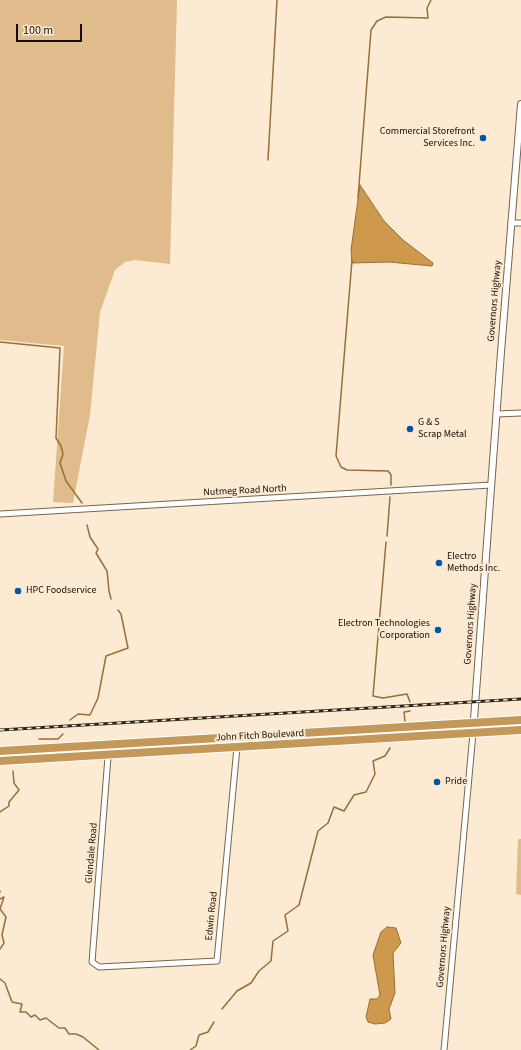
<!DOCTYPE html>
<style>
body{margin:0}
#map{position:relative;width:521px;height:1050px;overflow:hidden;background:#fcead3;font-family:"Source Sans 3",sans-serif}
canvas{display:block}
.scale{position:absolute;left:16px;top:24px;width:66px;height:18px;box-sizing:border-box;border:2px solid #160e05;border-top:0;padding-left:5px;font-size:12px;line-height:14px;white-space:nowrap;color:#160e05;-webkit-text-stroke:3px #fcead3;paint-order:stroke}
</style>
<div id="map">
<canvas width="521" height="1050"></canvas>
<div class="scale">100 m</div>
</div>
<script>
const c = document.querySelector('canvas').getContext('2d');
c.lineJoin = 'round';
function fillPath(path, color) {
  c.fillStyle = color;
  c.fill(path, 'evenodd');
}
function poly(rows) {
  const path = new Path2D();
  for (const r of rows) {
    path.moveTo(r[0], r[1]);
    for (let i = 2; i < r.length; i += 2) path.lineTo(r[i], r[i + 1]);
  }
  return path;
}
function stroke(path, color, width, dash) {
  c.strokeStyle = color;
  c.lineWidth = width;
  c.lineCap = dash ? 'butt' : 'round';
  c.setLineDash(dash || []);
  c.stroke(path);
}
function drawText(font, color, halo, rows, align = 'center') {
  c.font = font + ' "Source Sans 3",sans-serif';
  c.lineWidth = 4;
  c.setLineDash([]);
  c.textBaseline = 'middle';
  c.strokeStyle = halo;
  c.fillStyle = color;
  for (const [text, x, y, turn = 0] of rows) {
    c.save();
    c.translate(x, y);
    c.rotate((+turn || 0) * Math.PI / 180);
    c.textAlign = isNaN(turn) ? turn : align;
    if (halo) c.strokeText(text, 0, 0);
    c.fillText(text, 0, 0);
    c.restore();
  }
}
fillPath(poly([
 [0,0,177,0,170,264,135,260,125,262,115,270,100,312,90,415,73,503,53,502,64,346,0,340],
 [518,839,521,839,521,895,516,894]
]), '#e0bb8b');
const water = poly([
 [360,185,384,221,403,240,433,263,432,266,389,262,352,263,351,250,360,185],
 [387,927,396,928,401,943,393,953,395,993,389,1009,391,1019,385,1023,375,1024,368,1022,366,1017,370,999,377,999,380,995,373,955,381,932,387,927]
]);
fillPath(water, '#ce984d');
stroke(water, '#976f37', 1);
stroke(poly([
 [268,160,277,0],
 [358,198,371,30,377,21,386,17,428,18,427,8,431,0],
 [352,260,336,456,341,467,347,470,388,471,391,475,391,485],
 [0,342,60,348,56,438,61,446,63,454,60,463,66,481,82,503],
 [87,525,90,537,98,549,96,553,107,571,109,591,111,599],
 [387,536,390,497],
 [386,542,373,696,383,698,407,694,410,702],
 [70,720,78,714,90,715,98,698,106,656,128,648,121,614,118,610],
 [405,721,404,712,410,711],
 [39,739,58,739,63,734],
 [0,812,9,806,9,802,19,790,14,783,13,771],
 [0,891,0,892],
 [0,899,4,897,0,909,6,917,2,935,4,943,0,949],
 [0,979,5,983,12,1002,22,1004,20,1012,26,1012,31,1017,35,1015,40,1020,46,1018,59,1028,65,1028,69,1034,76,1034,83,1037,99,1050],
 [222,1009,237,991,251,983,259,971,271,961,273,941,288,931,285,915,299,905,318,831,328,823,334,807,344,811,354,795,366,792,375,774,373,761,385,756,390,748],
 [190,1050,196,1046,199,1035,208,1032,214,1022]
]), '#976f37', 1.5);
const minor = poly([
 [511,223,521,223],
 [497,414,521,413],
 [0,514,491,485],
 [109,744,92,962,99,967,217,961,237,747],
 [444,1050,473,733]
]);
const tertiary = poly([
 [473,733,501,352,521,104]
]);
const trunk = poly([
 [0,751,521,720],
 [0,761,521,730]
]);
stroke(minor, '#79654c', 7);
stroke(tertiary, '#79654c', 8);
stroke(trunk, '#fff', 10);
stroke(minor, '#fff', 5);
stroke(tertiary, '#fff', 6);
stroke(trunk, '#c39858', 8);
const rail = poly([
 [0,730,521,699]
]);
stroke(rail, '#2e251a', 3);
stroke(rail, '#fcead3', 1.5, [4.5]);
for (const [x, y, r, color] of [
 [483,138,4,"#0057a4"],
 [410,429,4,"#0057a4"],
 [439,563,4,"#0057a4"],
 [18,591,4,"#0057a4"],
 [438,630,4,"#0057a4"],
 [437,782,4,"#0057a4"]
]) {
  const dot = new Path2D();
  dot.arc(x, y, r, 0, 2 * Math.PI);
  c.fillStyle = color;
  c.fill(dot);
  stroke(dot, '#fcead3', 1.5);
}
drawText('10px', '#160e05', '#fcead3', [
 ["Commercial Storefront",475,132,"right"],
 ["Services Inc.",475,144,"right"],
 ["G & S",418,423],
 ["Scrap Metal",418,435],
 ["Electro",447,557],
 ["Methods Inc.",447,569],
 ["HPC Foodservice",26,591],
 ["Electron Technologies",430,624,"right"],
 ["Corporation",430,636,"right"],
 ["Pride",445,782]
], 'left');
drawText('10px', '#160e05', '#fcead3', [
 ["Governors Highway",495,301,-85],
 ["Nutmeg Road North",245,491,-3],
 ["Governors Highway",471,624,-86],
 ["John Fitch Boulevard",260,736,-3],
 ["Glendale Road",92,853,-85],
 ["Edwin Road",212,916,-84],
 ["Governors Highway",444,947,-85]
]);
</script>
